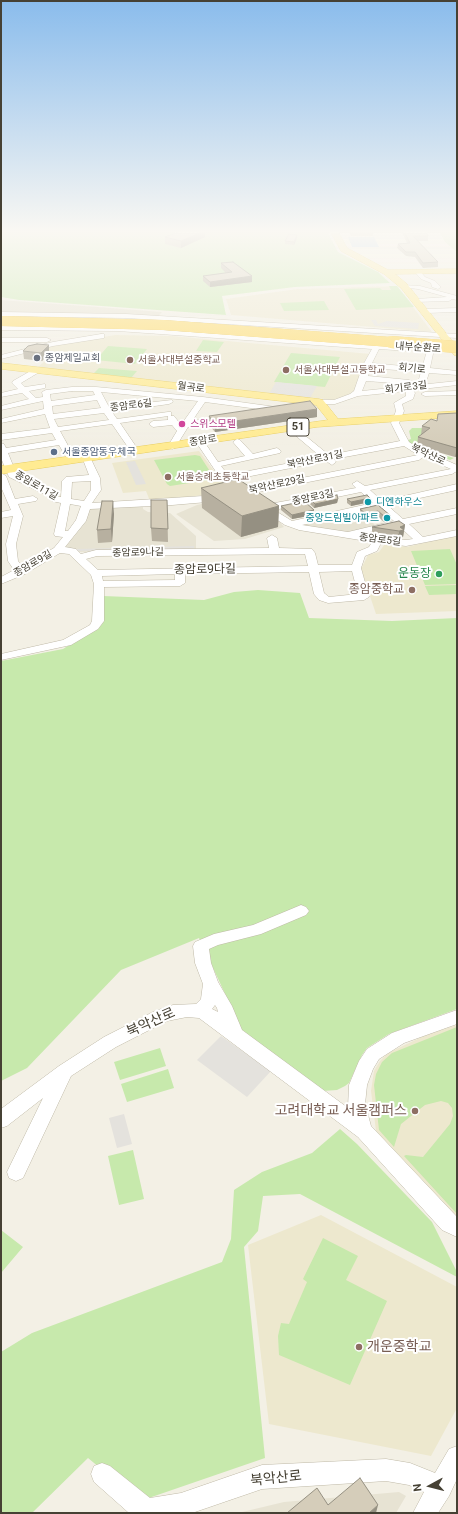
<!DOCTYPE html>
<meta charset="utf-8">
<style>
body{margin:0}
#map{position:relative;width:458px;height:1514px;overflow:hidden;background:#f3f0e5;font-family:Roboto,sans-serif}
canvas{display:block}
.frame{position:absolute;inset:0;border:2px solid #464134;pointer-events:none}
.north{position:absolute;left:410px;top:1466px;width:40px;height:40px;-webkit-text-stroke:3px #fff;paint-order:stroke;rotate:263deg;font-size:11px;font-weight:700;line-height:16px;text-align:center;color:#464134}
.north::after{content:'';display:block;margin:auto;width:14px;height:18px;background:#464134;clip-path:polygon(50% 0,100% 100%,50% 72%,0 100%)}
</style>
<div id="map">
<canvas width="458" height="1514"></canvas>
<div class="frame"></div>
<div class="north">N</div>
</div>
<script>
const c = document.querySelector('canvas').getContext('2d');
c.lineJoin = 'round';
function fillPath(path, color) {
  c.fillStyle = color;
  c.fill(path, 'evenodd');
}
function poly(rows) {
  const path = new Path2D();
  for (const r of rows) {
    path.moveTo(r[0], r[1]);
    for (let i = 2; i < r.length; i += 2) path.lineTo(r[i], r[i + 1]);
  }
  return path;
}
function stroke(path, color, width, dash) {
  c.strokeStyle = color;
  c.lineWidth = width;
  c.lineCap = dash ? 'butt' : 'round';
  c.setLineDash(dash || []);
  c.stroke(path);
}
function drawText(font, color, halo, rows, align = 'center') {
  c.font = font + ' Roboto,"Noto Sans KR",sans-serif';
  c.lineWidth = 4;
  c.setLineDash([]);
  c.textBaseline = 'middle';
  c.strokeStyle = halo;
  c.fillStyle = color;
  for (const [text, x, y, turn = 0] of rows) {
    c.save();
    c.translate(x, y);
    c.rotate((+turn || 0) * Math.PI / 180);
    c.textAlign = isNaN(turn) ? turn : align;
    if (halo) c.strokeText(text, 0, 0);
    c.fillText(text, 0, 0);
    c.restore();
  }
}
fillPath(poly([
 [1,300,98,307,162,312,157,318,1,314],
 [231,497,243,497,279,521,284,527,245,539,214,541,176,514,197,505],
 [143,505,143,509,148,512,170,513,196,536,196,549,78,552,65,548,88,508],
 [342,516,351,523,369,519,376,526,343,533,302,525],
 [399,1492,406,1496,396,1513,238,1513,284,1502]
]), '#e7e3d3');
fillPath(poly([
 [397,286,432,332,231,315,226,299,297,289],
 [115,335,172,336,371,354,369,354,354,394,334,400,37,368,54,353,36,350,49,346],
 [199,451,230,492,150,501,146,491,123,493,112,463],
 [452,536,457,537,457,611,376,614,361,569,368,555,379,552,385,544,407,547],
 [457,1025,457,1217,376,1131,371,1091,374,1071,380,1061,388,1053,426,1035],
 [321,1215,457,1287,457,1408,431,1456,269,1424,248,1245]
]), '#ede8ce');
fillPath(poly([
 [1,233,328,233,338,252,378,272,390,283,295,287,222,296,226,315,19,300,1,297],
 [440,233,457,233,457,252,445,242],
 [389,286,397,286,414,307,356,310,344,289,380,288,382,290,391,290],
 [324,301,329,310,284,311,280,303],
 [203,340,224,342,217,352,196,351],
 [108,346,147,349,135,364,96,360],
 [291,353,340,357,325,387,274,382],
 [99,368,137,371,131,378,93,374],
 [412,428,429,428,420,435,423,441,416,447,454,458,450,460,423,450,414,446,409,443,408,440,411,439,409,431],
 [195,455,200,456,215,479,170,486,167,484,154,460],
 [450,549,457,565,457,584,425,585,411,551],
 [457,585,457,594,429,595,425,586],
 [258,590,300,593,309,618,392,621,457,618,457,1009,389,1034,367,1048,362,1055,349,1083,345,1086,337,1090,322,1091,317,1089,242,1030,199,938,121,970,27,1068,1,1081,1,661,63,649,99,626,103,596,204,600,234,592],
 [457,1027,457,1214,404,1156,406,1155,423,1157,450,1124,453,1116,452,1108,448,1103,441,1101,425,1105,401,1124,394,1147,379,1130,374,1085,376,1074,382,1062,392,1053],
 [160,1048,166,1066,120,1080,114,1062],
 [168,1069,174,1088,127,1102,121,1084],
 [340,1129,357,1144,432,1222,457,1272,457,1277,300,1194,263,1196,258,1231,244,1247,265,1458,140,1501,88,1458,32,1513,1,1513,1,1352,32,1333,222,1262,231,1239,234,1190,262,1172,312,1153],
 [133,1150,144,1199,119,1205,108,1156],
 [1,1230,23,1247,1,1273],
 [323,1238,358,1256,346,1280,387,1301,350,1385,279,1355,278,1336,281,1323,289,1324,307,1282,303,1279]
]), '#c7e9ac');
fillPath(poly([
 [371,320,376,320,378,324,387,321,419,323,418,329,375,326],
 [276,382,317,386,310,398,269,394],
 [135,461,146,484,136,485,126,462],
 [194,546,194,549,77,551,77,549],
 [221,1036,271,1071,247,1097,197,1060],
 [124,1114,132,1144,117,1148,109,1118]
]), '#e4e2dd');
fillPath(poly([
 [348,237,374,237,379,247,352,247]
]), '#9ec7f3');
const minor = poly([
 [416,271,420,271,425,277,435,281,441,287,438,289,432,287,431,283,421,279,415,272,416,271],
 [402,285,420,286,457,296,457,300,452,299,449,301,414,302,414,300,416,299,447,297,418,289,402,287,402,285],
 [457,308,457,312,425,313,422,311,425,309,457,308],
 [1,312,126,314,457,334,457,338,126,318,1,316,1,312],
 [1,326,118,327,407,347,410,347,410,351,379,349,372,363,422,368,427,351,434,349,430,368,457,371,457,375,429,373,427,379,423,381,419,379,421,372,371,368,368,376,409,380,413,382,409,384,366,381,362,391,457,381,457,385,413,390,415,393,413,399,402,404,404,411,399,423,409,442,420,449,457,465,457,471,452,474,370,490,382,501,457,484,457,490,387,505,403,519,457,508,457,514,409,524,423,537,457,530,457,536,406,546,381,543,377,551,365,556,361,568,369,597,364,600,328,603,319,600,314,594,309,572,185,574,185,583,180,586,104,587,104,621,98,629,71,645,1,660,1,654,63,640,90,625,92,621,94,584,91,575,69,554,60,553,25,574,1,584,1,577,14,570,8,561,6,544,13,516,1,518,1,512,11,510,1,487,1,473,6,476,15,499,33,496,38,499,36,501,18,504,23,516,16,544,18,561,22,566,54,548,63,537,55,536,54,534,61,503,52,501,46,495,9,477,1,458,1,443,4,444,6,448,56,440,52,433,1,440,1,434,50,428,45,414,1,423,1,419,44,409,43,401,1,410,1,406,29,399,22,393,1,397,1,393,18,389,12,383,13,381,34,369,41,371,21,383,25,387,45,384,45,388,29,391,36,398,43,397,42,392,46,390,72,387,96,387,203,397,276,407,280,409,269,413,266,413,266,410,205,402,192,421,226,416,229,416,229,420,188,427,175,448,172,449,168,446,177,431,172,425,153,427,149,424,153,421,168,420,168,416,120,423,139,451,135,454,132,453,112,424,60,431,76,460,75,462,69,462,59,445,8,453,16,473,52,491,58,497,61,497,62,481,66,477,89,475,82,457,86,454,90,457,100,478,101,490,92,503,219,495,224,498,219,501,172,505,90,509,86,521,65,547,76,549,81,554,96,550,269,548,267,538,272,535,277,538,279,548,312,549,315,553,318,565,352,565,357,552,369,547,372,542,299,530,285,525,259,508,264,505,356,488,352,484,357,481,365,486,451,469,423,457,419,460,238,496,235,495,227,488,196,442,197,440,203,440,218,462,245,456,233,442,237,439,240,440,253,454,277,448,281,451,280,453,221,466,228,475,321,457,289,430,288,428,292,425,329,455,400,441,391,423,396,411,394,403,406,396,406,391,358,396,335,404,319,404,315,402,319,400,334,400,350,394,354,391,363,365,372,349,118,331,1,330,1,326],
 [72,391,93,391,95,395,51,401,50,394,72,391],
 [101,392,198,401,181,425,174,416,171,416,171,412,168,412,117,419,112,412,169,404,173,402,172,400,109,407,101,392],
 [97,400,101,408,53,414,52,406,97,400],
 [104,413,109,420,58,427,54,419,104,413],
 [404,446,418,455,241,490,235,486,231,480,326,461,332,465,336,462,334,459,404,446],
 [91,481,91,490,84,501,71,499,72,482,91,481],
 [361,492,373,503,292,521,274,510,361,492],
 [70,504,81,506,76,520,68,531,65,531,70,504],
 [378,508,394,521,348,532,302,525,378,508],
 [399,526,413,539,406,540,360,534,399,526],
 [305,554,308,566,98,570,86,559,97,556,305,554],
 [352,571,358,594,329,597,324,593,319,572,352,571],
 [175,574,175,580,103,581,102,576,175,574],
 [101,334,104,334,104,338,53,346,1,359,1,355,53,342,101,334],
 [1,338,47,338,51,340,47,342,1,342,1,338],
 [457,391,457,395,425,396,421,394,425,392,457,391],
 [301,905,306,907,309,911,306,915,261,934,218,945,209,949,211,963,218,982,232,1006,242,1030,348,1108,349,1085,359,1061,367,1049,392,1033,457,1010,457,1024,404,1043,379,1059,373,1069,367,1085,365,1104,371,1126,457,1217,457,1237,442,1230,358,1137,199,1018,187,1017,167,1021,116,1047,71,1076,23,1178,16,1181,9,1178,7,1172,43,1098,7,1126,1,1128,1,1109,59,1066,104,1037,155,1011,173,1005,196,1004,201,999,203,984,195,963,193,946,195,942,214,934,253,925,301,905],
 [215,1005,217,1008,218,1012,212,1009,215,1005],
 [457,1446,457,1479,449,1496,438,1513,413,1513,424,1492,409,1485,386,1481,262,1489,192,1513,129,1513,94,1482,91,1474,94,1466,102,1463,110,1466,150,1498,181,1493,262,1465,386,1459,410,1463,435,1473,449,1449,457,1446]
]);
const major = poly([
 [331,233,339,233,347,248,388,270,457,269,457,273,395,274,407,284,457,347,457,356,454,355,401,288,384,274,341,251,331,233],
 [1,363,319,399,323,400,338,419,457,411,457,417,317,427,1,474,1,466,328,420,316,405,1,369,1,363]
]);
stroke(minor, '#bfb9a7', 1);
stroke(major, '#e8cd5e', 1);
fillPath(minor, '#fff');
fillPath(major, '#ffeb92');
const highwayBridgeFar1 = poly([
 [1,321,164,325,404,343]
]);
const highwayBridge = poly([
 [391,342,457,347]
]);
stroke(highwayBridgeFar1, '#e3b42f', 10, []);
stroke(highwayBridge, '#e3b42f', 12, []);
stroke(highwayBridgeFar1, '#ffdb64', 10);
stroke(highwayBridge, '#ffdb64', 12);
fillPath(poly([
 [176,233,205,233,205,237,181,248,165,244,165,237],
 [350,233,373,233,373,236,351,236],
 [402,233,427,233,428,236,428,241,417,241,438,262,438,267,423,268,415,257,406,256,397,248,398,244,407,243],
 [297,235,297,238,294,245,285,244,285,241],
 [221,263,252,282,210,287,203,281,203,276,226,273,221,268],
 [23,351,49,353,42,361,24,359],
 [317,409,317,417,215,432,209,425,209,416],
 [457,413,457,456,455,457,417,446,418,437,421,435,422,426,437,421],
 [201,488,279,506,278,527,241,537,202,508],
 [338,499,337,503,314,508,310,504,311,500],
 [347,499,370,502,351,506,347,503],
 [167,500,168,542,152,541,151,528],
 [378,505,391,516,391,520,384,522,377,516,365,519,360,514,360,509],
 [281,506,314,515,292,519,281,510],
 [114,514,112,542,98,543,97,530],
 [405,525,403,537,398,538,372,533,372,527]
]), '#b7b0a0');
fillPath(poly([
 [200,233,205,233,205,237,181,248,181,241],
 [297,235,297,238,294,245,294,242],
 [252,276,252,282,210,287,210,282],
 [49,345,49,353,42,361,41,353],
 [317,409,317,417,215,432,215,424],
 [457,448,457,456,455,457],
 [370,498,370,502,351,506,351,502],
 [338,499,337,503,314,508,315,504],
 [113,501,114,514,112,542,111,529],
 [279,506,278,527,241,537,242,516],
 [314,510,314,515,292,519,292,515],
 [378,511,377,516,365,519,366,514],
 [391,516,391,520,384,522,385,517],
 [405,525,403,537,398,538,400,527],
 [378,1505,376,1513,369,1513]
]), '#959082');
const building = poly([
 [176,233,200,233,181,241,165,237,176,233],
 [405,233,427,233,428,236,413,236,438,262,423,263,415,252,406,252,398,244,410,243,405,233],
 [289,234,297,235,294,242,285,241,289,234],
 [233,262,252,276,210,282,203,276,232,272,221,263,233,262],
 [37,344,49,345,41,353,23,351,28,346,37,344],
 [310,401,317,409,215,424,209,416,310,401],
 [457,413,457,439,456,440,457,440,457,448,418,437,430,428,422,426,431,419,437,421,438,414,457,413],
 [238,479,279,506,242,516,201,488,238,479],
 [337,495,338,499,315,504,311,500,337,495],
 [367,495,370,498,351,502,347,499,367,495],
 [151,500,167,500,168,529,151,528,151,500],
 [102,501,113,501,111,529,97,530,102,501],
 [304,501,314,510,292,515,281,506,304,501],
 [378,505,391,516,385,517,378,511,366,514,360,509,378,505],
 [399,521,405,525,400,527,404,530,399,531,372,527,399,521],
 [360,1478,378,1505,369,1513,287,1513,317,1488,328,1505,360,1478]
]);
fillPath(building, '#d5cdba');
stroke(building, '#959082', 1);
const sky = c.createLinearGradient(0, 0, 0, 445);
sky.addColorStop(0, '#8abcec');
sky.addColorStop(0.52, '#faf8f3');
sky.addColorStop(1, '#faf8f300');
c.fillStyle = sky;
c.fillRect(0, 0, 458, 445);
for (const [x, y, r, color] of [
 [37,358,4,"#6b7280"],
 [130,360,4,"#8d6e63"],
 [286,370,4,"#8d6e63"],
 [182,424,4,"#d1479c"],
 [54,452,4,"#5c6f8a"],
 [168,477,4,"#8d6e63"],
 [368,502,4,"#0f9aa8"],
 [387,518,4,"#0f9aa8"],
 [439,574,4,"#2e9e5b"],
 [412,590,4,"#8d6e63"],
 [415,1111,4,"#8d6e63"],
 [359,1347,4,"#8d6e63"]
]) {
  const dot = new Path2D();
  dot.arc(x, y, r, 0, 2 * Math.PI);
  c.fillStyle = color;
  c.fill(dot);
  stroke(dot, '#fff', 1.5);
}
drawText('10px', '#464134', '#fff', [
 ["내부순환로",418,348,4],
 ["회기로",412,369,5],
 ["월곡로",191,388,6],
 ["회기로3길",406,388,-7],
 ["종암로6길",131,406,-7],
 ["종암로",203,441,-9],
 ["북악산로",428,455,25],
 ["북악산로31길",315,460,-11],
 ["북악산로29길",277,485,-12],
 ["종암로11길",36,486,30],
 ["종암로3길",313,498,-12],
 ["종암로5길",380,540,7],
 ["종암로9나길",138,553,-1],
 ["종암로9길",33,564,-30]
]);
drawText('10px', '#5b616d', '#fff', [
 ["종암제일교회",45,358]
], 'left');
drawText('10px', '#785e54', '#fff', [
 ["서울사대부설중학교",138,360],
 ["서울사대부설고등학교",294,370],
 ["서울숭례초등학교",176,477]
], 'left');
drawText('10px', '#b23c85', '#fff', [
 ["스위스모텔",190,424]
], 'left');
drawText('10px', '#4e5e75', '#fff', [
 ["서울종암동우체국",62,452]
], 'left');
drawText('10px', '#0d838f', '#fff', [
 ["디엔하우스",376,502],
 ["중앙드림빌아파트",379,518,"right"]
], 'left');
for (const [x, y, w] of [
 [298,427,22]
]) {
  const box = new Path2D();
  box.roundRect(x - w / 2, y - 9, w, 18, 3);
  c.fillStyle = '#fff';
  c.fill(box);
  stroke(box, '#464134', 1);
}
drawText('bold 11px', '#464134', null, [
 ["51",298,427]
]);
drawText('12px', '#464134', '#fff', [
 ["종암로9다길",205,570,-1]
]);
drawText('12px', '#27864d', '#fff', [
 ["운동장",431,574]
], 'right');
drawText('12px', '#785e54', '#fff', [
 ["종암중학교",404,590]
], 'right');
drawText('14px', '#464134', '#fff', [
 ["북악산로",151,1023,-24],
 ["북악산로",276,1479,-6]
]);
drawText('14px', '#785e54', '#fff', [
 ["고려대학교 서울캠퍼스",407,1111],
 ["개운중학교",367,1347,"left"]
], 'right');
</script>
